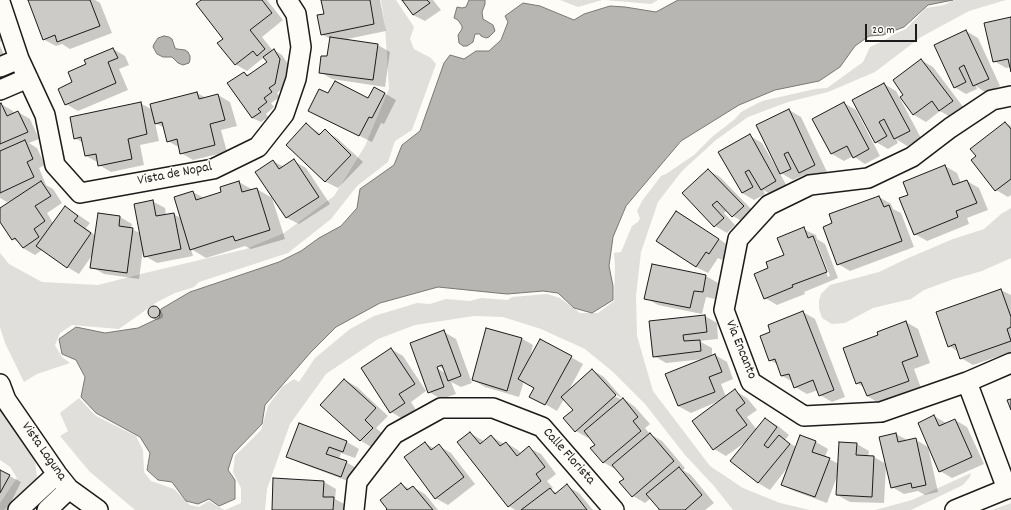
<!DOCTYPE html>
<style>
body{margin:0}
#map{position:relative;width:1011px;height:510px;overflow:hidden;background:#fdfcf7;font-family:Dekko,sans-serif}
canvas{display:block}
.scale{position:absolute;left:865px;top:24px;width:52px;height:18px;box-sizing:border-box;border:2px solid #1c1c1c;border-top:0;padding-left:5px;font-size:12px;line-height:14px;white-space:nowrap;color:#1c1c1c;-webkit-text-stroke:3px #fdfcf7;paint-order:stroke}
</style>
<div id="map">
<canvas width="1011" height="510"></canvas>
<div class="scale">20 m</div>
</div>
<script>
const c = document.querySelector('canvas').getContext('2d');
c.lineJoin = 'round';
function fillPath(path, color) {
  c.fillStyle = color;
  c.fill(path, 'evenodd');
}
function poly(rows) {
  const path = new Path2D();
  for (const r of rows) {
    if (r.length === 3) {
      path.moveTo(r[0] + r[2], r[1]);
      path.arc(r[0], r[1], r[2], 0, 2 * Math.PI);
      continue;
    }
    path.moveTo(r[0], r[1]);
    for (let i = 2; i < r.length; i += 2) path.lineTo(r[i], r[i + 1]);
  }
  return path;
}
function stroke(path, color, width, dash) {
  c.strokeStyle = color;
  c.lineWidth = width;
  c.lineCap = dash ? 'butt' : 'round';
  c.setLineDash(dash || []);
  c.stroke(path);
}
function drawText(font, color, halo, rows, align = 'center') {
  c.font = font + ' Dekko,sans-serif';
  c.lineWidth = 3;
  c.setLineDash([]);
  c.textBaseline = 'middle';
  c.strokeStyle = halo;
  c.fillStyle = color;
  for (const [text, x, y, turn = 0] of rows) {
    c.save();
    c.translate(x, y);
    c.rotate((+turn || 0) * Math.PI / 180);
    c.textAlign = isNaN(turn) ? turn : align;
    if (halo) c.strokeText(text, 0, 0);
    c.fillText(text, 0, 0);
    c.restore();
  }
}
fillPath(poly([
 [381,0,396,0,414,27,410,39,414,49,431,58,436,64,412,130,395,141,388,162,357,186,331,219,288,253,199,282,194,287,175,293,157,302,119,329,72,325,60,333,55,345,62,357,70,363,37,374,24,382,5,343,0,327,0,253,9,264,42,282,98,285,145,273,246,249,284,233,334,196,365,146,389,89,385,26],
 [560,0,602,0,578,7],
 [605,0,658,0,651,4],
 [954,0,1006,0,969,11,921,37,875,72,828,92,788,102,748,117,716,140,682,171,658,202,641,252,636,296,637,336,653,391,710,466,743,488,780,503,810,510,733,510,714,486,685,455,645,404,613,372,585,349,541,329,503,317,474,316,415,325,378,339,326,374,290,424,267,489,265,510,225,510,241,503,241,488,233,472,235,456,261,430,268,406,282,387,294,379,299,382,315,358,350,329,374,316,417,303,430,304,446,299,470,301,481,298,508,300,512,297,547,294,560,298,580,313,598,313,614,301,615,267,614,253,621,252,632,226,638,222,640,218,637,211,642,201,661,176,666,174,694,155,713,136,735,119,741,112,762,101,815,89,827,88,863,62,870,47,885,40,894,34,906,29,926,8,944,5],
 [1011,208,1011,258,982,271,954,279,924,290,911,299,873,308,845,323,832,324,822,318,819,309,819,301,821,294,830,285,879,272,906,259,953,239,984,229,1001,214],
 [79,398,96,416,136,436,143,450,144,472,151,481,174,489,190,505,199,507,209,501,224,510,135,510,89,471,60,436,68,431,60,413],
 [0,408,35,459,37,478,4,510,0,510,0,503,17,478,10,467,0,460],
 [971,473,970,477,963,485,911,510,875,510,912,500],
 [1011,503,1011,510,992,510]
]), '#e0dfdb');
const water = poly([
 [469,0,485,0,485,4,482,12,483,19,493,25,495,31,489,37,486,38,481,36,480,34,475,34,473,42,467,46,463,46,459,43,458,35,462,29,462,26,458,20,454,18,457,7,462,8,466,7,469,0],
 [678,0,953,0,928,5,904,27,883,35,869,36,855,46,840,67,819,81,775,90,739,105,681,141,626,206,613,237,609,266,613,286,613,300,592,313,574,308,558,293,543,291,507,294,438,287,380,303,336,327,311,352,265,405,262,424,233,454,228,470,235,480,235,499,219,506,209,499,198,504,186,501,172,482,158,480,147,470,150,453,140,437,96,413,81,397,85,377,76,360,62,354,59,339,76,327,105,333,138,328,159,318,161,309,190,292,279,262,301,251,319,238,341,226,357,208,360,189,394,165,402,145,420,131,444,63,450,55,464,59,476,51,489,51,501,40,508,22,505,16,523,3,540,6,574,20,584,14,610,6,625,7,656,12,678,0],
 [164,36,169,37,172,39,175,48,177,49,185,50,188,52,190,56,190,60,189,63,183,65,178,63,172,57,163,57,157,54,153,47,154,44,158,38,164,36]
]);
fillPath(water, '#b7b6b2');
stroke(water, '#797876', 1);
fillPath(poly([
 [29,0,95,0,100,3,112,33,70,49,62,44,56,46,43,39],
 [202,0,267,0,283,20,262,37,273,51,274,50,282,55,288,64,283,88,277,93,280,97,271,103,274,107,266,114,268,117,261,122,252,118,228,84,244,73,249,75,268,62,263,58,247,71,235,64,224,39],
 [322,0,380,0,386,31,342,40,378,45,390,52,385,87,332,79,320,72,328,58,331,39,321,34,325,15],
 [403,0,433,0,441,10,425,21,413,15],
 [1011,18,1011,68,1011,67,1006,68,994,61],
 [0,23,7,38,0,42],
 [966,31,978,38,1000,86,986,93,976,86,977,89,966,94,954,87],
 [0,46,6,59,0,62],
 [113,49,125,56,129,65,119,69,128,90,78,111,66,104,74,83,87,65],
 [921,60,933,67,964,108,952,118,940,111,926,122,914,115,901,97,905,95],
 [884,84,896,91,921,138,907,146,896,139,898,143,888,149,876,142],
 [197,93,206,98,218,95,230,102,237,126,221,130,227,152,193,160,181,153,180,148,168,141,165,128,155,123,159,141,140,145,144,165,111,172,99,165,99,163,86,156,83,143,75,138,140,103,153,110],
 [384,93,396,100,384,124,381,123,372,142,321,117,329,95,368,99],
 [844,103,856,110,880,156,865,164,853,156,844,161,832,154,814,119],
 [1,104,13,111,14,114,18,112,30,119,39,139,29,143,37,148,45,165,39,168,46,185,53,189,62,203,47,213,53,223,65,207,77,214,90,223,86,228,96,236,120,217,132,224,131,229,140,233,152,201,165,208,166,215,173,214,181,218,175,198,193,192,204,198,222,193,239,182,253,190,257,189,272,198,285,239,251,249,245,246,206,258,191,249,193,256,157,263,145,256,143,249,139,279,104,274,92,267,93,254,79,274,67,267,42,250,35,255,23,248,20,243,13,239,0,220,0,210,15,200,14,199,7,202,0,198,0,105],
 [789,110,801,117,827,172,812,179,804,175,793,180,779,172,788,188,774,196,763,190,765,194,754,200,742,193,720,153,750,136,762,143,777,169,778,168],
 [1006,123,1011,126,1011,195,1008,197,996,190,972,160],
 [306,125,318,132,321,134,325,131,337,138,363,162,338,188,326,182,287,145],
 [273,161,284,167,294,161,306,168,330,204,299,224,287,218,257,172],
 [945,166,957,173,961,183,967,181,979,188,988,210,967,218,969,224,927,241,915,234,909,195],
 [708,170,720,177,755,213,745,223,733,216,727,210,724,213,735,225,727,233,715,226,684,193],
 [879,197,891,204,893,209,901,213,914,247,850,271,838,264,834,224,830,215],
 [677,212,689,219,731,247,722,260,718,258,708,273,696,267],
 [803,229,816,235,817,239,825,244,838,278,804,292,805,294,777,305,765,298,785,255],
 [814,241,816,241,830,276,828,277],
 [653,265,706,276,718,283,715,299,706,297,702,314,658,305,646,298],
 [1001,290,1011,295,1011,352,973,365,961,358,959,352,949,346],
 [150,308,155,308,160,310,163,314,163,317,161,319,156,320,149,315,148,311],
 [803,312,815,319,845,397,832,402,820,395,818,390,807,394,795,387,793,382,782,376,778,365,770,360,771,333],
 [705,316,717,323,718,339,699,341,712,348,712,356,715,355,727,362,733,379,721,384,726,397,735,391,747,398,757,410,747,417,757,430,766,419,778,426,789,435,785,440,796,447,800,436,816,442,828,449,825,457,839,464,857,444,869,451,868,456,874,457,886,464,881,437,896,434,909,441,916,440,928,447,938,492,925,495,918,491,904,494,892,487,886,465,884,503,850,502,837,495,838,474,827,503,794,491,782,485,788,467,770,490,758,483,731,461,747,441,726,456,714,449,693,421,719,401,691,413,678,406,704,359,666,363,654,356],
 [906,322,918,329,930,363,914,369,921,388,879,403,867,396,865,388,857,383,879,336],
 [444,332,456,339,472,383,461,387,451,382,456,394,441,399,429,392,412,344],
 [433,363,445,370,445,373,432,365],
 [521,338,533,345,530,358,571,357,583,364,569,390,592,370,604,377,623,399,612,392,611,394,622,400,624,399,635,407,650,424,645,428,650,434,662,441,685,468,683,470,691,475,714,503,705,510,660,510,651,498,645,503,633,496,625,479,616,468,615,469,603,462,596,445,589,436,588,438,576,431,574,410,564,399,557,411,531,396,535,388,524,381,519,397,485,387,473,380],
 [391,349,403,356,426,391,411,402,416,410,403,419,391,412],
 [345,380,357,387,388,416,376,428,384,435,373,448,361,441,322,405],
 [934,416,946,423,955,420,967,427,984,464,952,478,940,471],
 [470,433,482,440,484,442,491,436,504,444,506,443,518,450,521,454,529,448,541,454,556,474,547,481,553,488,551,490,557,493,567,486,579,493,593,510,515,510,509,506,458,442],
 [347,442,359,449,355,458,341,453,339,459,346,462,358,469,353,483,300,463,288,456],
 [425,443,435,449,439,446,451,453,475,484,448,505,435,498],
 [0,471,21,482,7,510,0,510],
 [324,482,336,489,335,499,346,505,346,510,273,510],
 [401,484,410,489,413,487,425,494,438,510,387,510,389,509]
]), '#0003');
const building = poly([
 [28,0,90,0,100,26,57,42,55,35,43,40,28,0],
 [201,0,262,0,272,13,250,30,265,49,257,56,253,51,235,65,217,43,223,39,196,4,201,0],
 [321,0,370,0,374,24,321,35,317,15,324,14,321,0],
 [402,0,427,0,430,3,413,15,402,0],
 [1011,17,1011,72,1008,59,993,62,984,23,1011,17],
 [966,30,989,79,973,86,964,65,959,68,966,82,954,88,934,45,966,30],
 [330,37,378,44,373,80,319,73,321,56,327,56,330,37],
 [113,48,118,58,108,62,116,83,65,105,58,89,72,82,68,72,86,64,84,60,113,48],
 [274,49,280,59,275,84,269,88,272,92,264,98,267,102,258,109,261,112,252,118,227,83,244,72,247,76,267,62,263,57,274,49],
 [921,59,953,101,939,111,932,101,913,115,900,97,903,95,893,80,921,59],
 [335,81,368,98,374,87,385,93,372,118,369,117,359,136,308,111,319,89,328,93,335,81],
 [884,83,910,131,894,139,884,119,879,122,887,136,875,143,852,100,884,83],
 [197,92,199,99,218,94,225,120,210,124,215,145,180,154,177,139,167,142,162,122,155,124,150,104,197,92],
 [141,102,147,134,128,139,132,159,98,166,96,154,85,156,81,137,74,139,70,117,141,102],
 [844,102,869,149,853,158,847,146,831,154,812,119,844,102],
 [1,103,7,116,18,111,28,132,0,144,0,104,1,103],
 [789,109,815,165,799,173,788,152,784,154,791,169,780,174,756,125,789,109],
 [1005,122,1011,129,1011,179,995,191,971,160,976,156,970,149,1005,122],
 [306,123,319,135,325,129,351,155,325,182,286,145,306,123],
 [750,134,776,181,761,190,749,170,745,172,753,187,742,193,718,152,750,134],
 [25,140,33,159,27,162,34,177,0,193,0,151,25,140],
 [294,159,319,197,286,218,255,172,273,160,279,169,294,159],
 [945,165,953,185,967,180,977,203,956,211,958,217,914,235,899,198,908,195,903,182,945,165],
 [708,169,744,206,732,217,717,201,712,205,724,218,714,227,682,193,708,169],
 [41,181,51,196,35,206,45,221,34,229,39,237,23,248,15,238,12,240,0,222,0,208,41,181],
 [239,181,242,192,257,188,270,230,235,241,233,236,190,250,174,197,193,191,196,200,221,192,220,187,239,181],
 [879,196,884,207,889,205,902,241,837,265,823,227,832,223,829,214,879,196],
 [153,200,156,216,174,213,181,249,144,257,134,204,153,200],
 [65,206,78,216,74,221,91,233,67,268,36,246,65,206],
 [676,211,719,239,709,254,706,252,696,267,656,241,676,211],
 [98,213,120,216,119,226,133,228,127,273,90,268,98,213],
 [804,227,808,238,813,236,827,272,792,285,793,287,764,299,754,274,768,268,766,262,784,255,777,238,804,227],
 [652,264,706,275,703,292,694,291,690,308,644,299,652,264],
 [1001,289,1011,317,1011,327,1007,329,1011,341,960,359,955,344,948,347,936,312,1001,289],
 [154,312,6],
 [803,311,834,390,819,396,813,380,794,388,789,374,781,376,775,359,769,361,760,336,770,332,768,325,803,311],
 [705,315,707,332,683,335,684,341,700,340,701,351,653,357,649,321,705,315],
 [906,321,918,356,902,362,909,381,867,396,861,382,856,384,843,348,878,335,877,332,906,321],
 [486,328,522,338,507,391,472,380,486,328],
 [444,330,461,376,448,381,442,365,437,367,444,387,428,393,410,343,444,330],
 [540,339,572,356,545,405,529,397,534,388,518,379,540,339],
 [391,348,415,384,399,394,405,403,390,413,361,368,391,348],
 [715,354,722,372,709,377,715,392,678,406,665,374,715,354],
 [592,369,616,395,575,432,563,418,573,410,561,397,592,369],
 [344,379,376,408,365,420,373,428,360,441,320,405,344,379],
 [735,389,745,403,736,410,747,425,713,450,692,421,735,389],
 [623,398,638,417,633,421,641,431,603,463,590,448,595,445,584,431,623,398],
 [1011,399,1011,410,1007,400,1011,399],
 [934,415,939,426,955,419,972,457,939,472,918,423,934,415],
 [765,418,777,427,764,445,768,448,779,435,790,444,758,483,730,461,765,418],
 [299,423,347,441,343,452,329,447,326,454,347,461,341,477,286,457,299,423],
 [470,432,480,444,491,435,500,446,506,442,517,456,529,446,545,467,536,474,541,481,508,507,457,442,470,432],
 [650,433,674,461,632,497,619,482,624,479,612,465,650,433],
 [896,433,898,442,916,438,926,485,912,488,911,483,891,488,879,437,896,433],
 [800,435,816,441,812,452,830,458,815,497,781,485,800,435],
 [425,442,431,450,439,444,464,477,435,499,404,457,425,442],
 [839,442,857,443,856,455,874,456,872,497,836,495,839,442],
 [679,467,702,495,685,510,659,510,659,509,646,494,679,467],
 [0,470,10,475,0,493,0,470],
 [273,478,324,481,323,497,334,497,333,510,272,510,273,478],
 [401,483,407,490,413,486,433,510,386,510,387,509,380,500,401,483],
 [567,484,587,510,521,510,550,488,555,494,567,484]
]);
fillPath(building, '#cccbc8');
stroke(building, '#1c1c1c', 1);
const street = poly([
 [0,2,19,59,45,115,55,165,80,193,213,169,258,147,284,114,296,79,301,47,296,14,287,0],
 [0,67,19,59],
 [0,90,28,78],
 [1011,96,992,100,950,128,912,157,868,178,810,185,769,205,738,239,724,310,751,382,804,416,881,412,967,382,1011,363],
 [967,382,1007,489],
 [0,384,6,400,57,474,69,489,98,510],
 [18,510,57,474],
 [47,510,69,489],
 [354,510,357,482,394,434,441,408,493,408,542,427,614,510],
 [955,510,1011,487]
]);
stroke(street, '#1c1c1c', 22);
stroke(street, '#fdfcf7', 19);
drawText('14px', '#1c1c1c', '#fdfcf7', [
 ["Vista de Nopal",175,175,-11],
 ["Via Encanto",740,350,68],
 ["Vista Laguna",43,452,55],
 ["Calle Florista",568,457,48]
]);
</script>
